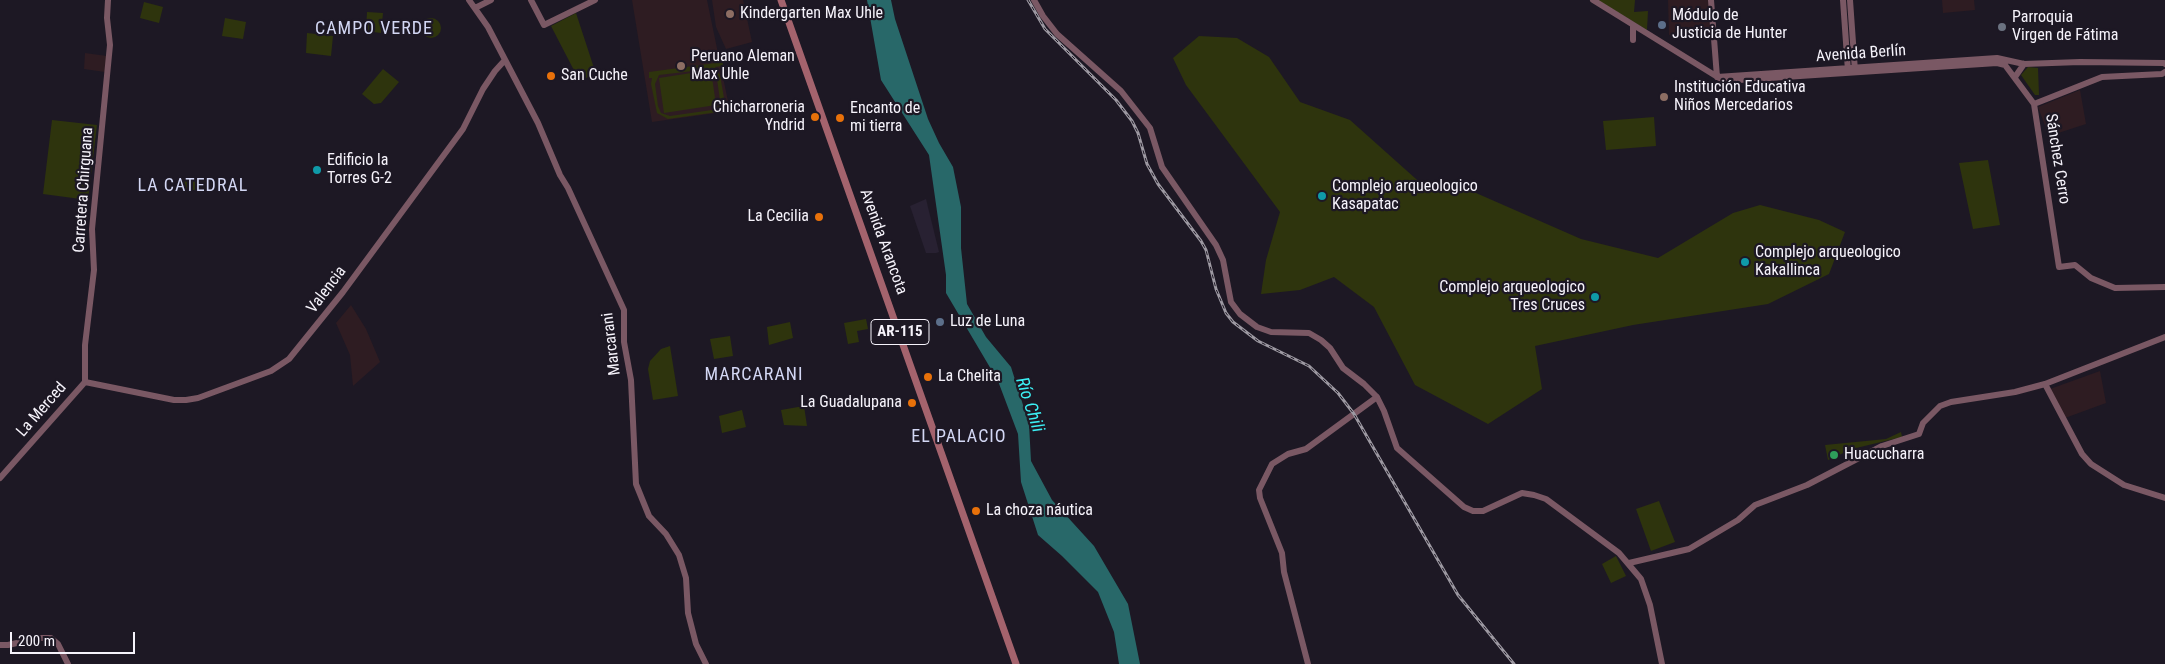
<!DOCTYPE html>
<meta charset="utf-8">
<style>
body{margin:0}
#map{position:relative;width:2165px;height:664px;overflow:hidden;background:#1d1824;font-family:"Roboto Condensed",sans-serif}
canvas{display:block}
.scale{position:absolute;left:10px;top:632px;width:125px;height:22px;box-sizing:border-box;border:2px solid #f6f3fb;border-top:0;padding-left:6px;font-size:15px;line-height:18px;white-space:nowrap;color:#f6f3fb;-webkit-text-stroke:4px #1d1824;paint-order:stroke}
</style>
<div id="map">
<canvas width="2165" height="664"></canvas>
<div class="scale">200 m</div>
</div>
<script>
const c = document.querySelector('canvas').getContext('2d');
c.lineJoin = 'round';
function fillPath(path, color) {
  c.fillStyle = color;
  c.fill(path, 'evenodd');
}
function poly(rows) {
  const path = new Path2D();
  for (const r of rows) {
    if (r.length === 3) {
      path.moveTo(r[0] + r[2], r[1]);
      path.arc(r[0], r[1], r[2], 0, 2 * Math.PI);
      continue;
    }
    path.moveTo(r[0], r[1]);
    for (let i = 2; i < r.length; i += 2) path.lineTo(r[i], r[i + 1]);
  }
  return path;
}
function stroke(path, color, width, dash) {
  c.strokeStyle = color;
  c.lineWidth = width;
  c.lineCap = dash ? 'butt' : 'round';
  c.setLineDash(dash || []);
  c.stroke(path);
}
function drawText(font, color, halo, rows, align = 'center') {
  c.font = font + ' "Roboto Condensed",sans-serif';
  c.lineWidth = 4.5;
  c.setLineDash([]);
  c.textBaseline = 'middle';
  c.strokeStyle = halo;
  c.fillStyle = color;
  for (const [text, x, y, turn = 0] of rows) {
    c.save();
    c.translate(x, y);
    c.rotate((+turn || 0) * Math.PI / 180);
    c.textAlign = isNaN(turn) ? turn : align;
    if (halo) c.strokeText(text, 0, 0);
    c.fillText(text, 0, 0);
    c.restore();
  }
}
fillPath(poly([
 [926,199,939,252,936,253,926,253,910,206]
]), '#282132');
fillPath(poly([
 [632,0,707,0,730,111,652,122],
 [712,0,743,0,752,42,726,49,716,27],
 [1668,0,1709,0,1712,33,1669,35],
 [1942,0,1974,0,1975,10,1943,13],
 [85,53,107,56,105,72,84,69],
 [2080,90,2086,124,2049,136,2038,107],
 [351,305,366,329,380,362,353,386,350,355,336,323],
 [2100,371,2106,403,2065,418,2050,389]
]), '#2e1c22');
fillPath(poly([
 [1597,0,1635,0,1634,12,1648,11,1647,30],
 [144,2,163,7,159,23,140,18],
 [367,12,383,13,381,33,366,31],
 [576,13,594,68,589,77,579,80,551,26],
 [431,28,10],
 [225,18,246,22,243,39,222,36],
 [307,33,333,36,331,56,306,53],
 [1199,36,1237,38,1269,57,1300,102,1350,120,1425,187,1476,193,1581,239,1658,258,1733,213,1760,205,1819,220,1845,232,1829,274,1768,304,1633,325,1535,346,1542,389,1488,424,1415,385,1374,307,1334,277,1300,290,1261,294,1266,260,1280,212,1186,85,1173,58],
 [723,62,723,66,715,67,720,75,724,98,723,105,718,112,668,119,657,113,651,84,652,78,649,78,649,72],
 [710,69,717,79,720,100,718,106,712,110,670,116,661,113,658,106,655,84,659,75],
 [2028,67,2038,68,2039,95,2035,95,2021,75],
 [383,69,399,82,381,103,374,104,362,94],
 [711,70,716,105,664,113,659,78],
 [1654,117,1656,146,1606,150,1603,121],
 [52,120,97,125,88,200,43,194],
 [1988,160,2000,225,1973,229,1959,163],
 [182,179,223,181,223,184,184,192],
 [866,319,868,329,857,331,859,342,848,344,844,323],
 [790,322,793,338,769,345,767,327],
 [730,336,733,356,714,359,710,339],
 [670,346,678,396,653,400,648,369,650,361,661,349],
 [804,406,807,426,784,425,781,410],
 [742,410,746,427,722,433,719,416],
 [1901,432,1902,437,1852,449,1828,460,1825,445,1886,439],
 [1659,501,1675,542,1651,551,1636,509],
 [1616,556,1626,576,1611,583,1602,564]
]), '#2e340d');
fillPath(poly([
 [867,0,891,0,895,19,928,119,939,143,953,167,961,207,961,248,967,304,986,337,1011,367,1029,424,1031,461,1052,500,1094,546,1128,604,1140,664,1119,664,1114,632,1098,592,1062,556,1038,535,1021,482,1018,434,998,381,946,293,946,275,929,155,881,80]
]), '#286869');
stroke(poly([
 [469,0,488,27,538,123,560,175,568,188,624,310,624,342,631,380,636,484,649,516,666,534,679,555,686,578,688,613,696,644,706,664],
 [531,0,544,25,595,0],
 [1034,0,1043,16,1057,34,1121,91,1150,128,1162,167,1216,245,1223,260,1231,302,1240,314,1257,327,1271,332,1309,333,1321,340,1330,348,1343,368,1364,384,1377,397,1384,411,1397,448,1464,507,1473,511,1483,511,1522,493,1534,495,1546,499,1619,553,1641,579,1650,605,1662,664],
 [1593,0,1724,81,1997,63,2005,65],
 [1711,0,1717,77],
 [1843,0,1848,71],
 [1850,0,1855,71],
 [475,8,491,0],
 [1633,40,1633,25],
 [2005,65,2034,104,2059,267,2075,265,2091,278,2115,288,2165,287],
 [1717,77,1997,58,2024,64,2080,62,2164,63,2165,64],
 [2015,77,2024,64],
 [2034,104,2102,77,2162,74,2165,72],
 [85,382,174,400,186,400,198,398,271,371,289,359,343,292,463,129,483,89,495,71,505,60],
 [85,382,85,345,94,270,92,229,110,45,107,18,108,0],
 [2045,384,2082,454,2091,464,2124,485,2165,498],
 [0,478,85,382],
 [1629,563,1689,549,1738,520,1755,505,1807,485,1882,446,1919,434,1923,423,1940,406,1951,402,2015,392,2045,384,2165,337],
 [0,645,8,645,39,638,51,638,58,644,68,664],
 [1308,664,1284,572,1282,553,1260,498,1259,490,1272,464,1288,454,1306,449,1377,397]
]), '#7a5864', 6);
stroke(poly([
 [781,0,1016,664]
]), '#a4636d', 7);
const rail = poly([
 [1028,0,1045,29,1116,100,1132,121,1138,133,1147,164,1158,184,1201,241,1206,250,1216,289,1226,313,1233,322,1258,341,1309,366,1338,393,1354,414,1458,595,1514,664]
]);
stroke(rail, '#9d99a2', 3);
stroke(rail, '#1d1824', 1, [4]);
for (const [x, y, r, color] of [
 [730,14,5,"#8d6e63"],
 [1662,25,5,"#5c6f8a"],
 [2002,27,5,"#6b7280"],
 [681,66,5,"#8d6e63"],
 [551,76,5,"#e8710a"],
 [1664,97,5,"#8d6e63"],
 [815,117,5,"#e8710a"],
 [840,118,5,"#e8710a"],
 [317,170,5,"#0f9aa8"],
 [1322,196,5,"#0f9aa8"],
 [819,217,5,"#e8710a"],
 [1745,262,5,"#0f9aa8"],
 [1595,297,5,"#0f9aa8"],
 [940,322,5,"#5c6f8a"],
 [928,377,5,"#e8710a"],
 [912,403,5,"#e8710a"],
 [1834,455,5,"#2e9e5b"],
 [976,511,5,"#e8710a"]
]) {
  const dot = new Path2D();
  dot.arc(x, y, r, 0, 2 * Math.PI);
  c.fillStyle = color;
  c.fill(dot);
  stroke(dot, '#1d1824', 2);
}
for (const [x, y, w] of [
 [900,332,58]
]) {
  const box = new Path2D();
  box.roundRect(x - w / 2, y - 12.5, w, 25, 4);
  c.fillStyle = '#1d1824';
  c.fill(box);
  stroke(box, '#f6f3fb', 1);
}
drawText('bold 15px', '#f6f3fb', null, [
 ["AR-115",900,332]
]);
drawText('16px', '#f6f3fb', '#1d1824', [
 ["Kindergarten Max Uhle",740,14],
 ["Módulo de",1672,16],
 ["Justicia de Hunter",1672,34],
 ["Parroquia",2012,18],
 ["Virgen de Fátima",2012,36],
 ["Peruano Aleman",691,57],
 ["Max Uhle",691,75],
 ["San Cuche",561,76],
 ["Institución Educativa",1674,88],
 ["Niños Mercedarios",1674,106],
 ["Chicharroneria",805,108,"right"],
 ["Yndrid",805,126,"right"],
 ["Encanto de",850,109],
 ["mi tierra",850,127],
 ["Edificio la",327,161],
 ["Torres G-2",327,179],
 ["Complejo arqueologico",1332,187],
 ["Kasapatac",1332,205],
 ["La Cecilia",809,217,"right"],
 ["Complejo arqueologico",1755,253],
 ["Kakallinca",1755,271],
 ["Complejo arqueologico",1585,288,"right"],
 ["Tres Cruces",1585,306,"right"],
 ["Luz de Luna",950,322],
 ["La Chelita",938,377],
 ["La Guadalupana",902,403,"right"],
 ["Huacucharra",1844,455],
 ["La choza náutica",986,511]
], 'left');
drawText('16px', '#f6f3fb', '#1d1824', [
 ["Avenida Berlín",1861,54,-4],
 ["Sánchez Cerro",2057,159,81],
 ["Carretera Chirguana",84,190,-86],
 ["Avenida Arancota",883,242,70],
 ["Valencia",327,290,-53],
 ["Marcarani",612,344,-97],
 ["La Merced",42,410,-49]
]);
c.letterSpacing = '1px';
drawText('18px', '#d3d7f4', '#1d1824', [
 ["CAMPO VERDE",374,29],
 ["LA CATEDRAL",193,186],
 ["MARCARANI",754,375],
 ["EL PALACIO",959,437]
]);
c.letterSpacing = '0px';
drawText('italic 18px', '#3ceff4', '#1d1824', [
 ["Río Chili",1029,405,72]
]);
</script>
